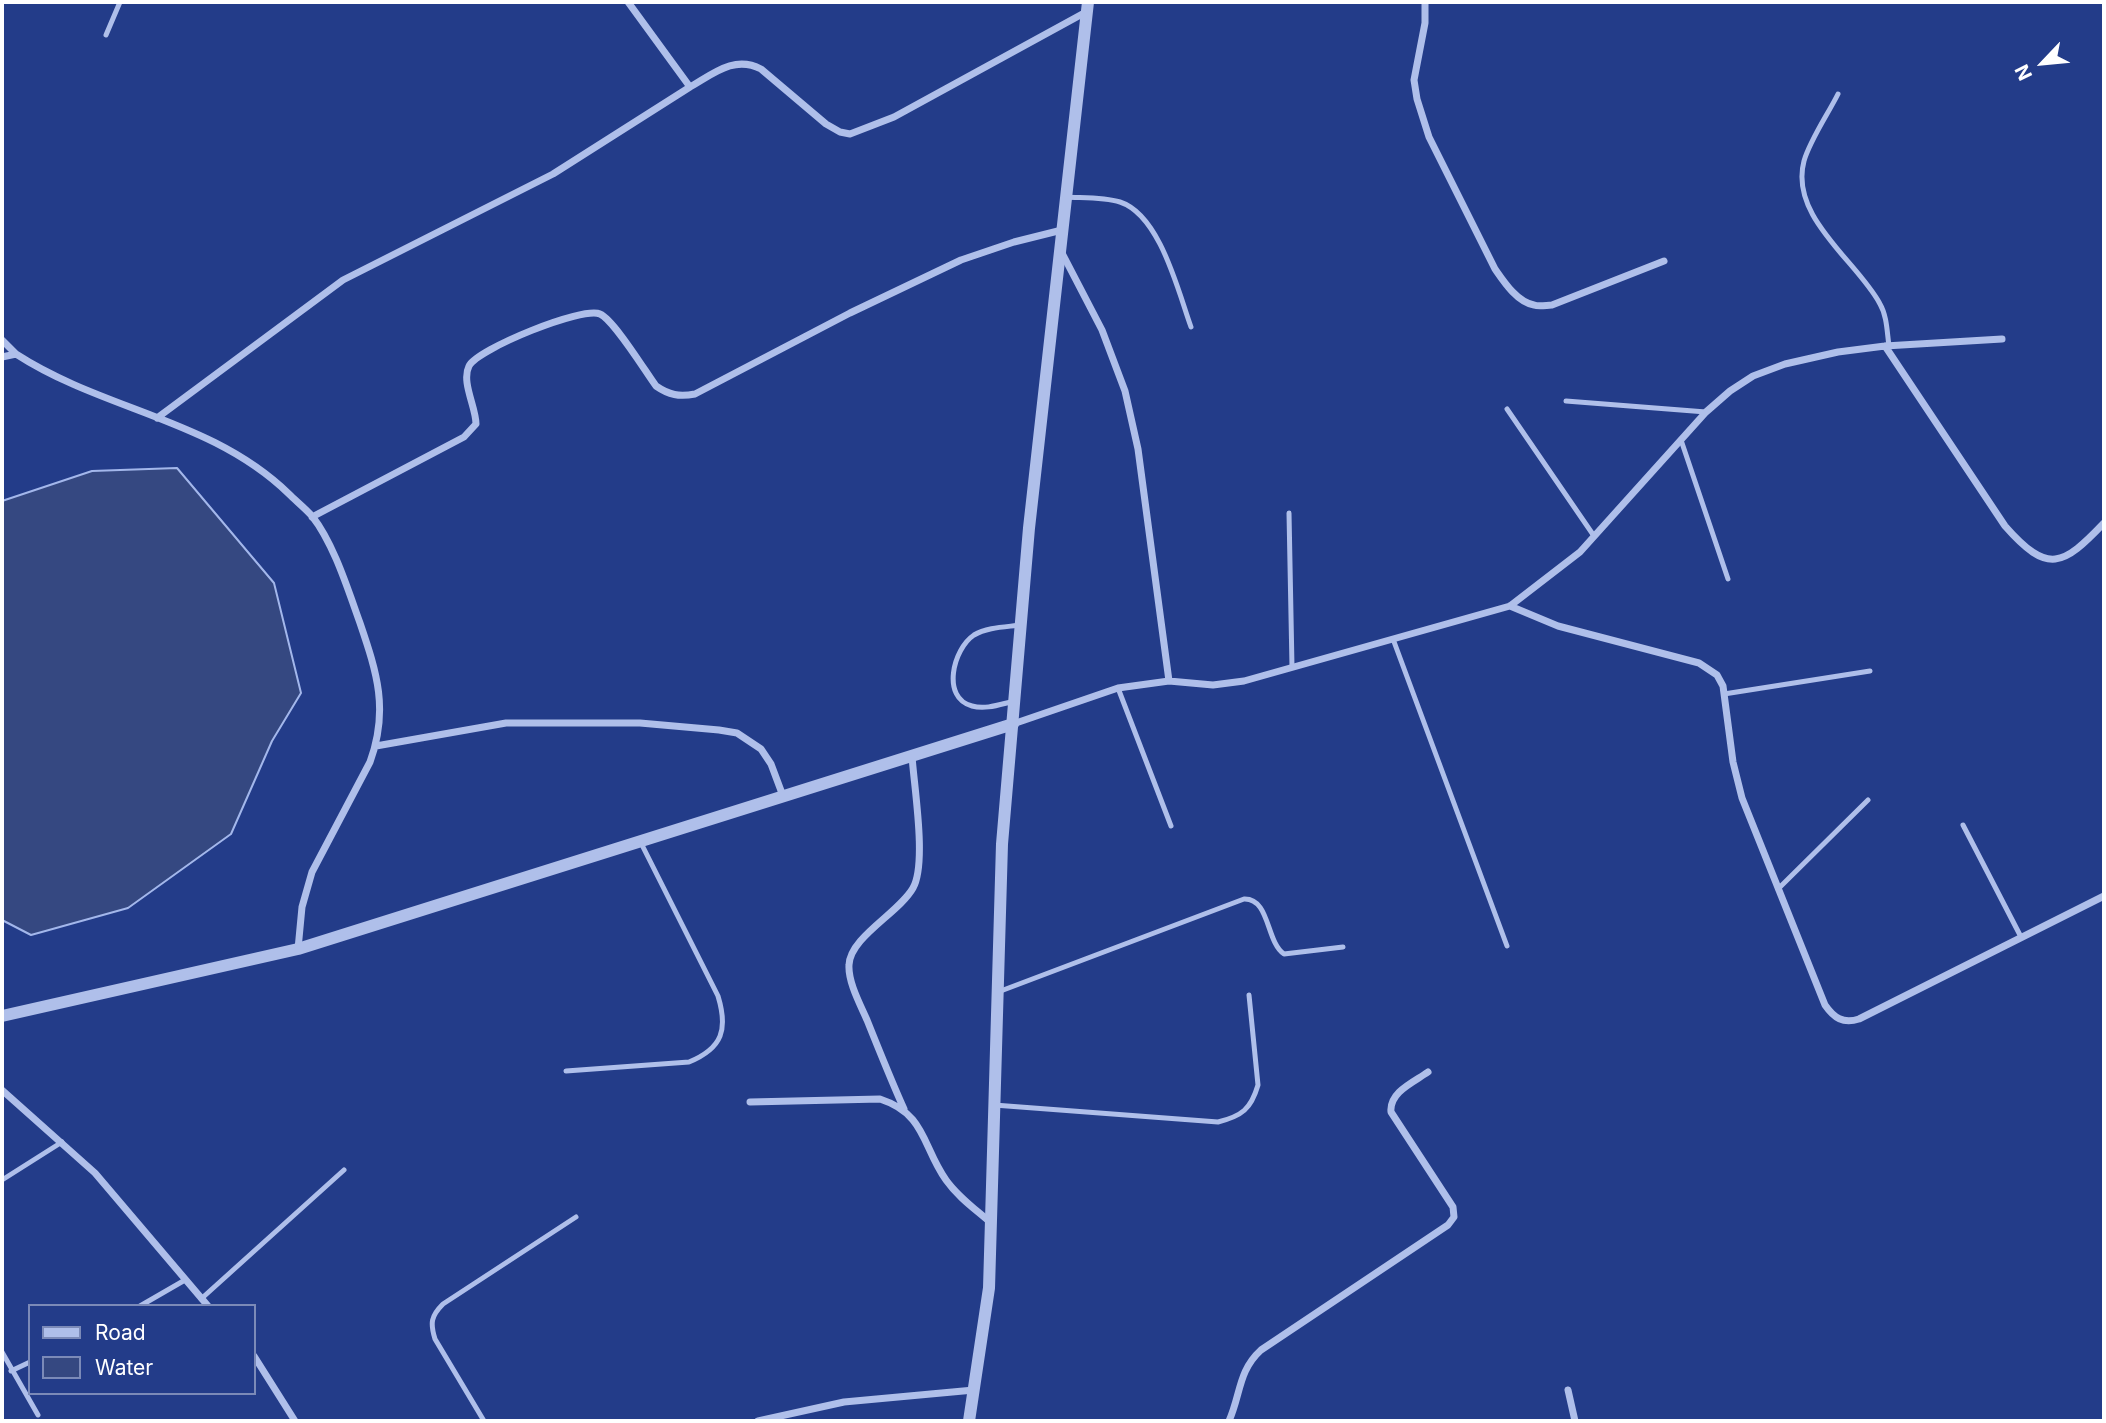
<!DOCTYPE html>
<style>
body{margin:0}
#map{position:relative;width:2106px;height:1423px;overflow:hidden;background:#233c89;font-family:Inter,sans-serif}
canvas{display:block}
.frame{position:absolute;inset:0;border:4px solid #fff;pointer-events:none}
.legend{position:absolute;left:28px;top:1304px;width:228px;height:91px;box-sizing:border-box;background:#233c89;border:2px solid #7b8ab8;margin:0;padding:9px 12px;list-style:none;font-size:21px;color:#fff}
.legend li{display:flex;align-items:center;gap:14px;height:35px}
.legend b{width:35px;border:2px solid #7b8ab8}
.north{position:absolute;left:2008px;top:28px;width:70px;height:70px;-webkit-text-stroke:5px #233c89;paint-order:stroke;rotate:244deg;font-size:19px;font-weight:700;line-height:28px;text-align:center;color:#fff}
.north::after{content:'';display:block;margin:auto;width:24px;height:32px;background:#fff;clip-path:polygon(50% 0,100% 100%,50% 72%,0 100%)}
</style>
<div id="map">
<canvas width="2106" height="1423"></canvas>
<div class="frame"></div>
<ul class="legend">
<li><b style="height:9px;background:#afbfea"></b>Road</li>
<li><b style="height:19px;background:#354881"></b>Water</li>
</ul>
<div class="north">N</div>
</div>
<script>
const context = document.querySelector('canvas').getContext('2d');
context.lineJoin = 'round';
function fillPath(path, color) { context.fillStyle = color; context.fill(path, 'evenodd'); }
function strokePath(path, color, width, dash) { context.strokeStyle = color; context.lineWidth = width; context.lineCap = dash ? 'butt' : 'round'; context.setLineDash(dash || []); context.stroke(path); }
const water = new Path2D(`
 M177 468 274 583 301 693 272 741 231 834 128 908 31 935 2 920V501L92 471Z`);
fillPath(water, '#354881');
strokePath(water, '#a3b7eb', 2);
strokePath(new Path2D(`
 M106 35 120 2
 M1838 94C1828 114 1810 140 1804 161 1789 217 1858 262 1880 304 1887 316 1887 332 1889 346
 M1066 197C1083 198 1104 197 1120 202 1160 215 1178 291 1191 327
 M1566 401 1706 412
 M1507 409 1594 536
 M1681 440 1728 579
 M1289 513 1292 667
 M1393 639 1507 946
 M1118 688 1171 826
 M1724 694 1870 671
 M1015 701C1001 704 986 710 972 706 941 698 953 649 974 635 987 627 1006 627 1021 625
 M1963 825 2021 937
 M1778 889 1868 800
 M998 992 1244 899C1270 898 1266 942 1284 954L1343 947
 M566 1071 689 1062C723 1048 728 1029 718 996L641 843
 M994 1105 1218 1122C1242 1116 1251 1109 1258 1085L1249 995
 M2 1180 62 1142
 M201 1299 344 1170
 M140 1306 185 1280
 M2 1352 38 1415
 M11 1371 30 1362
 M484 1421 435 1339C430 1323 431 1316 443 1304L576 1217`), '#afbfea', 5);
strokePath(new Path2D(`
 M628 2 690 87C713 74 734 55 761 69L826 124 840 132 850 134 894 117 1086 12
 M1425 2V23L1414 80 1417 99 1429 137 1495 269C1504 282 1517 302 1534 305 1539 307 1547 305 1552 305L1664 261
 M1062 253 1102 330 1125 391 1138 449 1169 681
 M2 340 16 354
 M1885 346 2005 526C2048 575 2063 566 2104 523
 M2 357 16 354C104 411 212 419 289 494 296 501 305 508 312 516 334 544 348 590 360 623 377 673 389 710 370 762L312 872 302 907 298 949
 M157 418 343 280 553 174 690 87
 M312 517 464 437 476 424C476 407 461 382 469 366 477 349 583 306 600 314 614 320 645 371 656 386 669 395 679 397 695 394L850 313 961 260 1014 242 1062 230
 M1510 606 1558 626 1699 663 1717 675 1723 686 1733 762 1742 798 1825 1005C1834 1018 1843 1024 1859 1019L2104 896
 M1013 724 1118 688 1169 681 1213 685 1244 681 1510 606 1580 552 1706 412 1730 391 1753 376 1785 364 1838 352 1885 346 2002 339
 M376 746 506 723H640L719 730 737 733 761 749 771 764 783 796
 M2 1090 95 1173 208 1306
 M750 1102 880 1099C926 1114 922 1146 946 1180 958 1197 975 1209 990 1222
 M904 1109C891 1080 879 1050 867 1020 860 1004 848 982 849 965 850 937 899 913 913 888 927 863 914 787 912 756
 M254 1356 295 1421
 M1568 1390 1575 1421
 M758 1421 844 1402 974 1390
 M1229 1421C1241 1394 1238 1371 1261 1350L1448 1225 1454 1217 1453 1207 1391 1112C1389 1092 1414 1082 1428 1072`), '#afbfea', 7);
strokePath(new Path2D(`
 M2 1016 298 949 1013 724
 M969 1421 989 1288 1002 844 1029 528 1088 2`), '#afbfea', 12);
</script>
